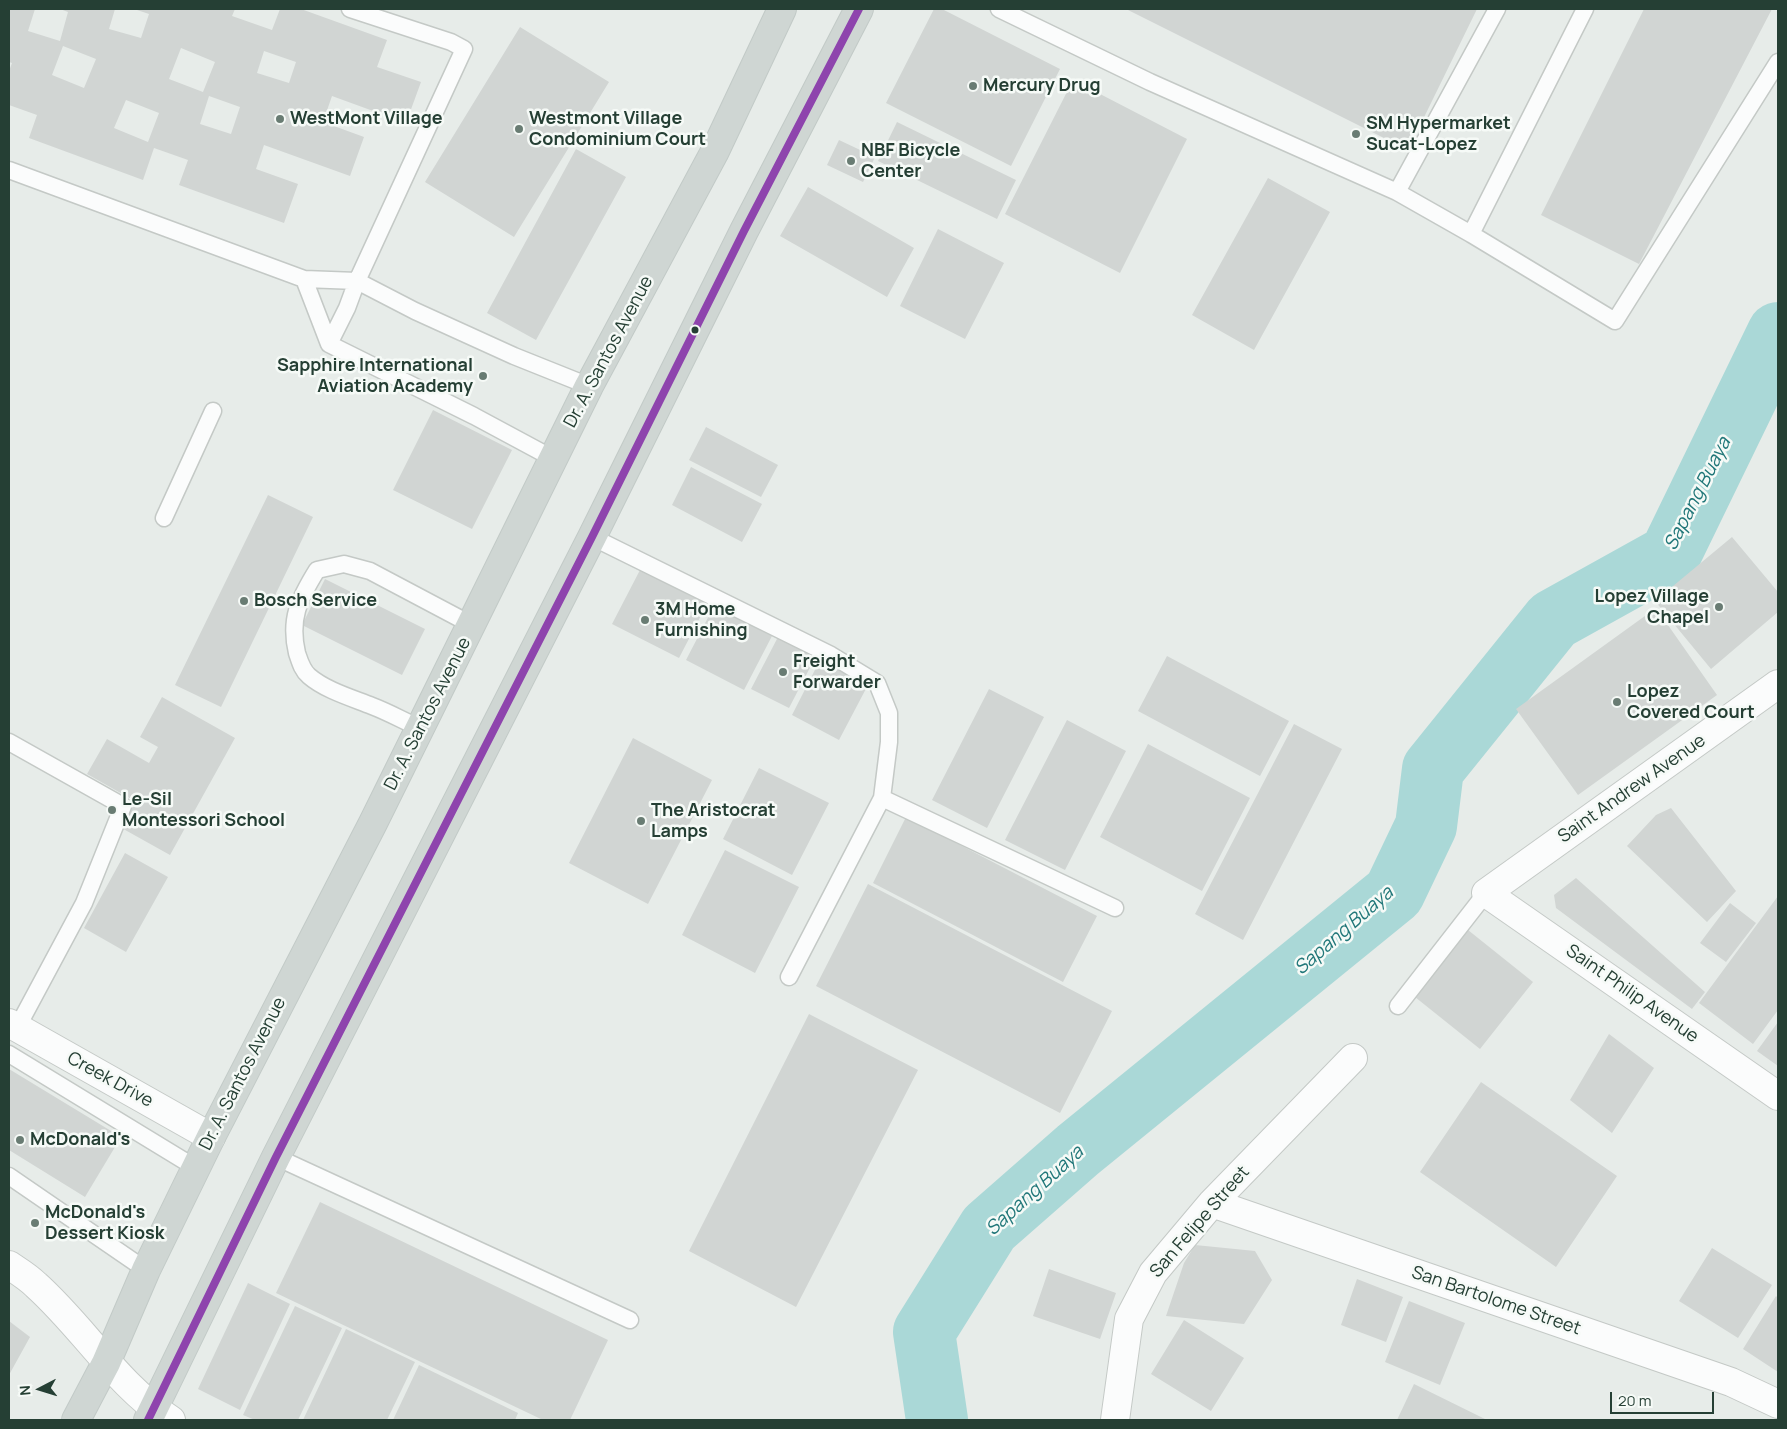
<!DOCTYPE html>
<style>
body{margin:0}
#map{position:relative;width:1787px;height:1429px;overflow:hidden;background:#e7ece9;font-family:Manrope,sans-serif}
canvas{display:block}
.frame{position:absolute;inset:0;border:10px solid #253f34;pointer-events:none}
.north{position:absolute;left:15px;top:1364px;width:50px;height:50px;-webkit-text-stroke:4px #f6faf7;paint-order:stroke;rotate:265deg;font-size:14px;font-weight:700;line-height:20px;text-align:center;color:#253f34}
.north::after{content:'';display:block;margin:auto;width:18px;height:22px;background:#253f34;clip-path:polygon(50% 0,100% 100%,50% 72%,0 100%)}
.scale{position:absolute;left:1610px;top:1392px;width:104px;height:22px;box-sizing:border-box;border:2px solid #253f34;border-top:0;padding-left:6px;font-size:15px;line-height:18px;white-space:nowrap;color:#253f34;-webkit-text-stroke:4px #f6faf7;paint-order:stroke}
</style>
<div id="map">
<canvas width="1787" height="1429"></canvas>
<div class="frame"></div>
<div class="north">N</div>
<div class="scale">20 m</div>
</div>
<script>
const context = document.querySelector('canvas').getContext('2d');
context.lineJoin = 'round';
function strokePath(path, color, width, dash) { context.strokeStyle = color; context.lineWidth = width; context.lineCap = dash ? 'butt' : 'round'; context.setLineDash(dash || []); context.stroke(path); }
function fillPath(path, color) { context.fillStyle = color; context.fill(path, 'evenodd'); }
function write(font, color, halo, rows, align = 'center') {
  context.font = font + ' Manrope,sans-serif'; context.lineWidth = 5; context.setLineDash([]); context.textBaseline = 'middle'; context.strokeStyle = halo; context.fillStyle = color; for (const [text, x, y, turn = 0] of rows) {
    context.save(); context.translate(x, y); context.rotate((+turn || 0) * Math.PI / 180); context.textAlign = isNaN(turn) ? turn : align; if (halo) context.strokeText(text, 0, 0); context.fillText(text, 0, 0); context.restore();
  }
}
strokePath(new Path2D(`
 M937 1420 924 1332 989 1228 1078 1150 1394 893 1426 826 1433 769 1553 620 1670 555 1778 333`), '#aad8d7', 62);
fillPath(new Path2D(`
 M9 9H35L28 31 60 41 68 12 60 9H115L109 29 141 38 149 14 134 9H235L232 16 272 30 280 9H301L387 40 377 67 421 82 406 123 332 96 323 122 364 137 350 176 264 145 256 169 298 184 284 223 179 185 188 160 154 148 143 180 29 138 37 115 9 105V71L12 63 9 62ZM63 46 96 59 84 88 52 75ZM181 48 215 62 203 92 169 79ZM264 51 296 62 289 83 257 73ZM209 96 240 107 231 134 200 124ZM126 100 159 113 148 142 114 128Z
 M934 9H942L1060 69 1011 166 886 103Z
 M1126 9H1477L1408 150Z
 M1644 9H1772L1639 264 1541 215Z
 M520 27 609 82 514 237 425 182Z
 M1073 80 1187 139 1120 273 1005 214Z
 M897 122 1016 180 997 219 878 161Z
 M839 140 875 157 863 182 827 165Z
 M576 149 626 177 536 340 487 313Z
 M1268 178 1330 212 1254 350 1192 315Z
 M808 187 914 248 887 297 780 236Z
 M938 229 1004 263 965 339 900 306Z
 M433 410 512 450 472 529 393 490Z
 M706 427 778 465 761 497 689 460Z
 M691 467 762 504 742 542 672 505Z
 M268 495 313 517 221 707 175 685Z
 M1732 537 1778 592V612L1711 669 1655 601Z
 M640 570 707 604 679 658 612 624Z
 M325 579 425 629 402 675 302 625Z
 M714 606 772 636 744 690 686 660Z
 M1656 608 1717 695 1578 795 1516 709Z
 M778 637 816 656 789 708 751 689Z
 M1167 656 1289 721 1260 776 1138 711Z
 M821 658 869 683 839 740 792 715Z
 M989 689 1044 717 987 828 932 800Z
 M162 697 235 738 170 855 118 826 133 800 87 774 107 739 149 763 158 747 140 737Z
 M1067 720 1126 751 1065 870 1005 840Z
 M1294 724 1342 749 1243 940 1195 914Z
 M633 738 712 780 648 904 569 863Z
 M1148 744 1250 798 1202 891 1100 837Z
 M759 768 829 803 792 875 723 839Z
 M1671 808 1736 891 1707 922 1627 846 1656 815Z
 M906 817 1097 916 1063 982 873 883Z
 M725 850 799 887 755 973 682 935Z
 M125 853 168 877 126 952 84 928Z
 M1576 878 1705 992 1692 1009 1556 908 1554 895Z
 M868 884 1112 1011 1060 1113 816 986Z
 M1778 896V1010L1753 1044 1699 1003Z
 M1730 903 1756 923 1726 962 1700 943Z
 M1468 930 1533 982 1480 1049 1415 997Z
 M809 1014 918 1070 796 1307 689 1251Z
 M1778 1022V1066L1757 1051Z
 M1609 1034 1654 1068 1612 1133 1570 1100Z
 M9 1069 121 1137 85 1197 9 1150Z
 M1481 1082 1617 1176 1556 1267 1420 1172Z
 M320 1202 608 1340 570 1420H543L276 1293Z
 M1195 1245 1255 1251 1272 1280 1244 1324 1166 1316 1184 1263Z
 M1712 1248 1772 1285 1738 1338 1679 1301Z
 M1049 1269 1116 1293 1100 1339 1033 1316Z
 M1357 1279 1403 1297 1386 1342 1341 1325Z
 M248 1283 290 1304 240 1410 198 1389Z
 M1776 1296 1778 1298V1372L1743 1349Z
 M1409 1301 1465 1323 1440 1385 1385 1362Z
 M295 1306 342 1328 298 1420H255L243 1415Z
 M1184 1320 1244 1358 1211 1411 1151 1374Z
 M9 1321 30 1337 9 1375Z
 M346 1329 415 1362 387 1420H303Z
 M419 1365 518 1413 515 1420H393Z
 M1414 1384 1487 1420H1397Z`), '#d1d5d3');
const lane = new Path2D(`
 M999 9 1150 82 1397 192 1471 234 1615 321 1778 62
 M9 170 304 279 357 281 415 311 514 356 589 386
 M1397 192 1497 9
 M1471 234 1585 9
 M304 279 329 344 474 416 554 459
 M329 344 347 308 357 281 464 49 451 42 350 9
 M164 518 213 411
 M592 537 831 655 877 683 889 713V742L882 798 789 977
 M420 728C404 721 388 712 372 706 352 698 325 690 309 676 302 670 300 662 297 653 289 619 299 599 317 570L344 564 370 571 472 625
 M9 742 123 806 84 903 17 1028
 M882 798 1115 908
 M1398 1006 1486 893
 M9 1054 196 1168
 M276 1157 630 1320
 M9 1176 146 1270`);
const street = new Path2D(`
 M1778 684 1486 893 1778 1096
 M9 1023 211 1137
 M1212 1203 1731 1382 1778 1404
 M9 1265C18 1271 28 1277 36 1285 84 1328 117 1385 171 1420
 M1115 1420 1129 1319 1153 1273 1212 1203 1353 1058`);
const primary = new Path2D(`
 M76 1420 106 1363 146 1270 211 1137 373 823 589 386 714 153 782 9
 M148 1420 276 1157 592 537 744 231 859 9`);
strokePath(lane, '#c4c9c6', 19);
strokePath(street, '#c4c9c6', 30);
strokePath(primary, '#c2cac7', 30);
strokePath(lane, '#fbfcfc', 16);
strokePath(street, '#fbfcfc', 28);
strokePath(primary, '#cfd6d3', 28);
strokePath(new Path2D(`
 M148 1420 276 1157 592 537 744 231 859 9`), '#8e44ad', 8);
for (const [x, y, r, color] of [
 [973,86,5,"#697c73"],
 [280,119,5,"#697c73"],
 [519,129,5,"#697c73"],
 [1356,134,5,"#697c73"],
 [851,161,5,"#697c73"],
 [695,330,4.5,"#253f34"],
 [483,376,5,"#697c73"],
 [244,601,5,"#697c73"],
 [1719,607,5,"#697c73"],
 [645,620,5,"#697c73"],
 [783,672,5,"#697c73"],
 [1617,702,5,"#697c73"],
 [112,810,5,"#697c73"],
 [641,821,5,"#697c73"],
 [20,1140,5,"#697c73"],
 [35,1223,5,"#697c73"]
]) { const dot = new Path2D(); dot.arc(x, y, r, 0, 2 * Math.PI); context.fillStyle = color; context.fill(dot); strokePath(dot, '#f6faf7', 2); }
write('bold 18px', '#253f34', '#f6faf7', [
 ["Mercury Drug",983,86],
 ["WestMont Village",290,119],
 ["Westmont Village",529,119],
 ["Condominium Court",529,140],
 ["SM Hypermarket",1366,124],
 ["Sucat-Lopez",1366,145],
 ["NBF Bicycle",861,151],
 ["Center",861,172],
 ["Sapphire International",473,366,"right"],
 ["Aviation Academy",473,387,"right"],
 ["Lopez Village",1709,597,"right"],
 ["Chapel",1709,618,"right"],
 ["Bosch Service",254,601],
 ["3M Home",655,610],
 ["Furnishing",655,631],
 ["Freight",793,662],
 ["Forwarder",793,683],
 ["Lopez",1627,692],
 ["Covered Court",1627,713],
 ["Le-Sil",122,800],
 ["Montessori School",122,821],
 ["The Aristocrat",651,811],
 ["Lamps",651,832],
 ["McDonald's",30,1140],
 ["McDonald's",45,1213],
 ["Dessert Kiosk",45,1234]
], 'left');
write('18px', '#253f34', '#f6faf7', [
 ["Dr. A. Santos Avenue",609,352,-62],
 ["Dr. A. Santos Avenue",428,714,-63],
 ["Saint Andrew Avenue",1632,789,-35],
 ["Saint Philip Avenue",1632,994,35],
 ["Dr. A. Santos Avenue",243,1074,-63],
 ["Creek Drive",110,1080,29],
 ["San Felipe Street",1200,1222,-49],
 ["San Bartolome Street",1496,1301,19]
]);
write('italic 19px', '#217779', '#f6faf7', [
 ["Sapang Buaya",1698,494,-63],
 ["Sapang Buaya",1344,931,-41],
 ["Sapang Buaya",1035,1191,-42]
]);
</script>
